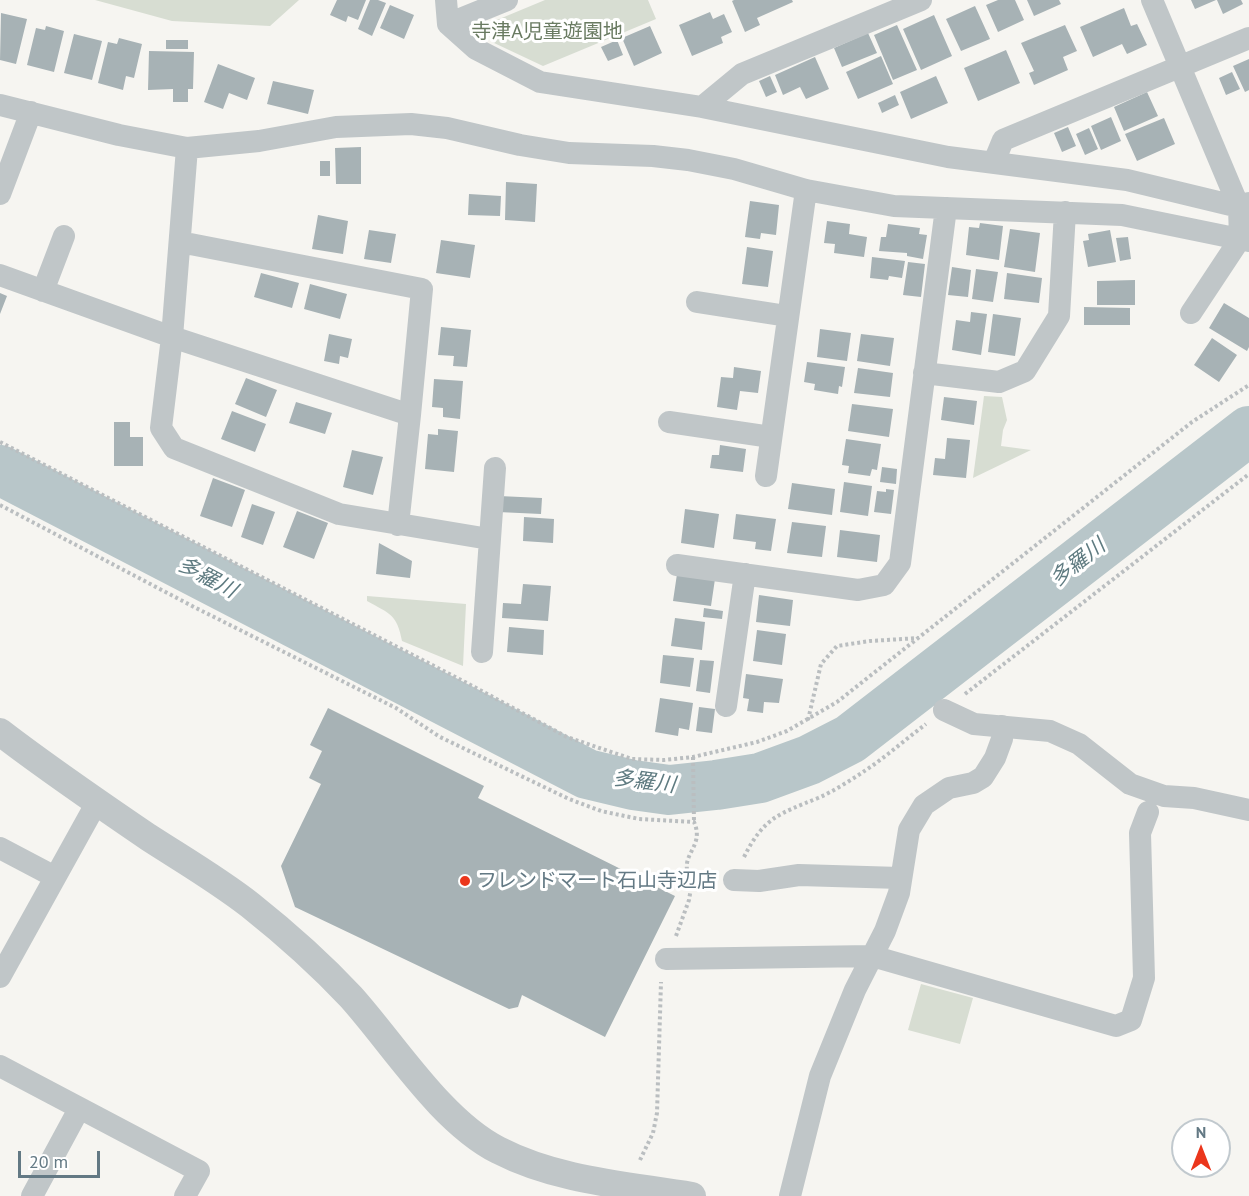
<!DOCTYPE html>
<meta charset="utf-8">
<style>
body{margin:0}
#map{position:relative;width:1249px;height:1196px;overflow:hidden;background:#f6f5f1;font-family:"PT Sans",sans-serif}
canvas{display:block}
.north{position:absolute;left:1171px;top:1118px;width:60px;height:60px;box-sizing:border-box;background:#fff;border:2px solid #c1c9ce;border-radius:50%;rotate:0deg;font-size:16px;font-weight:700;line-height:24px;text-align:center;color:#637984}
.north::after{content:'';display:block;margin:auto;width:21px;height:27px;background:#eb361c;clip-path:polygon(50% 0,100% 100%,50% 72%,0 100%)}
.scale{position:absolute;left:18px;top:1151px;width:82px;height:27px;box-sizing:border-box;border:3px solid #637984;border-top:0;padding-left:8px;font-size:18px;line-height:21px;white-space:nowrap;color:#637984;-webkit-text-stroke:4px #fff;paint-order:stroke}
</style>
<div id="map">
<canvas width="1249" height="1196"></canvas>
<div class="north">N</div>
<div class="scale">20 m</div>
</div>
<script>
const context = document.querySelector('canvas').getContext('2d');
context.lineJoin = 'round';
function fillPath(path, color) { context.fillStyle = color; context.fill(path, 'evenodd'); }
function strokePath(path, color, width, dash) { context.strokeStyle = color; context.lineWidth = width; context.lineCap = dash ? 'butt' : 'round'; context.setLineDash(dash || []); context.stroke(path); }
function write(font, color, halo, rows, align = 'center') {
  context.font = font + ' "PT Sans","Noto Sans JP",sans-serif'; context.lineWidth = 6; context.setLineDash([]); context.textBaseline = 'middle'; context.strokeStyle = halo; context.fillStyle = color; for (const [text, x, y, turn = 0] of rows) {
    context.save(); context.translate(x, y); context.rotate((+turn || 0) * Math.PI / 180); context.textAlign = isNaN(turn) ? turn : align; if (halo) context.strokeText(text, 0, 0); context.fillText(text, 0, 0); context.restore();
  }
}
fillPath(new Path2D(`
 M95 0H299L270 26 172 21Z
 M545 0H648L656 19 543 66 492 42V22Z
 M984 396 1002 397 1007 420 1003 430 1001 446 1031 450 973 478Z
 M367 596 466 604 463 666 402 641C397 614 390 614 367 601Z
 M921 984 973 998 960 1044 908 1030Z`), '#d7ddd2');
strokePath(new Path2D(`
 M0 470 587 774 633 785 669 790 716 785 760 778 809 760 850 739 1249 431`), '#b8c6c9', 50);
fillPath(new Path2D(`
 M337 0H366L358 20 348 16 346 22 330 15Z
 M370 0H378L386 3 372 36 358 29Z
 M734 0H792L793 2 757 18 760 25 745 32 732 1Z
 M998 0H1015L1024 20 998 32 986 5Z
 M1027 0H1059L1061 4 1034 16Z
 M1191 0H1216L1195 9Z
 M1217 0H1241L1243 4 1223 14Z
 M390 5 414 15 404 39 380 28Z
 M975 6 990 39 961 51 946 19Z
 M1124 8 1131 26 1137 24 1147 45 1127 54 1122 44 1093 57 1080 27Z
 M710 12 713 19 724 14 732 32 721 37 723 43 692 56 679 25Z
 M1 13 27 19 16 64 0 60Z
 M934 15 952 56 921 70 903 29Z
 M897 25 917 70 893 80 874 35Z
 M1065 25 1077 51 1063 57 1068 70 1034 85 1029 73 1034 71 1021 43Z
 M46 26 64 31 54 72 27 65 36 28 45 30Z
 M650 26 662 53 634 66 622 38Z
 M868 33 877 53 842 67 834 48Z
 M74 34 102 41 92 80 64 73Z
 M119 38 142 44 134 78 126 76 123 90 98 83 108 42 117 44Z
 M166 40H188V49H166Z
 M617 40 623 55 608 61 601 47Z
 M1006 50 1020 83 978 101 964 68Z
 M149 51 194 52 193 89H188V102H173V89L148 90Z
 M881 56 893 84 858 99 846 72Z
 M815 57 829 89 806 99 800 87 783 95 775 75Z
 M1249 59V90L1245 92 1233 66Z
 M218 64 255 78 247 100 229 93 223 109 204 102Z
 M1232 72 1240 89 1226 95 1219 78Z
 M770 76 777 92 766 97 759 81Z
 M936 76 948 103 911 119 900 92Z
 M273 81 314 90 308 114 267 104Z
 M1147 92 1158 116 1124 131 1114 107Z
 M895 95 899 105 882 113 878 103Z
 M1111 117 1121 141 1101 150 1091 126Z
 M1164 118 1175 144 1137 161 1125 134Z
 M1068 127 1076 146 1062 152 1054 133Z
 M1089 128 1098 149 1085 155 1076 134Z
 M361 147V184H336L335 148Z
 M320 161H330V176H320Z
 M506 182 537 184 535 222 505 220Z
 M469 194 501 196 500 216 468 215Z
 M750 201 779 205 776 235 761 233 760 239 745 237Z
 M318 215 348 221 343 254 312 249Z
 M827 221 850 224 849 234 867 237 864 257 834 253 835 244 824 243Z
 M980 223 1003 226 999 260 966 255 969 227 979 228Z
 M888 224 920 228 919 234 927 235 923 259 907 256V253L879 251 881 237H886Z
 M1010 229 1040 233 1035 272 1004 267Z
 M369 230 396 234 391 263 364 259Z
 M1110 230 1116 262 1088 267 1083 241 1089 240 1088 234Z
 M1128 237 1131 259 1120 261 1116 238Z
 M441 240 475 245 470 278 436 273Z
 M747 247 773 251 768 287 742 284Z
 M872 257 905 261 902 278 889 276 888 280 870 278Z
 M908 262 925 264 921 297 903 295Z
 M952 267 971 270 968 297 948 295Z
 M976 269 998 272 993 302 972 299Z
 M261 273 299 283 292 308 254 297Z
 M1007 273 1042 278 1039 303 1004 299Z
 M1135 280V305H1097V281Z
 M310 284 347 294 340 319 304 309Z
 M0 293 7 296 0 314Z
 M1224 303 1249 318V347L1247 351 1209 328Z
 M1084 307 1130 308V325H1084Z
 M971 312 987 314 981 355 952 350 956 320 970 322Z
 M993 314 1021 318 1015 356 988 352Z
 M441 327 471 330 467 367 453 366 454 356 438 355Z
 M820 329 851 333 847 361 817 357Z
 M329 334 352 339 348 358 340 356 339 364 324 361Z
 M861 334 894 338 890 366 857 361Z
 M1212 338 1237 355 1219 382 1194 365Z
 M807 362 845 367 842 387 839 386 838 394 814 390 815 384 804 382Z
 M734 367 761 371 758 393 740 391 737 410 717 407 721 377 733 378Z
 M858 368 893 373 890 397 854 393Z
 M246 378 277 390 266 417 235 404Z
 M434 379 463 381 460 419 443 417V408L432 407Z
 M944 397 977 401 974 425 941 420Z
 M296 402 332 413 325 434 289 423Z
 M852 404 893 409 889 437 848 431Z
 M232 411 266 424 255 452 221 439Z
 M114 422H130V437H143V466H114Z
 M438 429 458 431 454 472 425 469 428 434 438 435Z
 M947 438 970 440 966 478 933 475 935 458 945 459Z
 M846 439 881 444 877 470 872 469 870 476 848 473 849 466 842 465Z
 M720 445 746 449 743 472 710 468 712 455H719Z
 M352 450 383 457 373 495 343 487Z
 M882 467 897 469 896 484 880 482Z
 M213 478 245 490 232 527 200 516Z
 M844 482 872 486 868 516 840 512Z
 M792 483 835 489 832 515 788 509Z
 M886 489 894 490 891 514 874 512 877 491 886 492Z
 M499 496 542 498 541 514 498 512Z
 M252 504 275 512 263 545 241 537Z
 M685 509 719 514 714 548 681 543Z
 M297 511 328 523 314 559 283 547Z
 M736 514 776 519 771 551 755 549 756 542 733 539Z
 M524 517 554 519 553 543 523 541Z
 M792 522 826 526 822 557 787 553Z
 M840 530 880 535 877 562 837 557Z
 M379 543 412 561 410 578 376 574Z
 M677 574 715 579 711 606 673 601Z
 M523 584 551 586 548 621 502 618 503 603 521 604Z
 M759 595 793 600 790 626 756 622Z
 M704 608 723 611 722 619 703 617Z
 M675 618 705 622 702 650 671 646Z
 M509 627 544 630 543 655 507 652Z
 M757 630 786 634 782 665 753 661Z
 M663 655 694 658 690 687 660 683Z
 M700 660 714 661 710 693 696 691Z
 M746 674 783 679 779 703 764 702 763 713 747 711 749 699 743 698Z
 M660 698 693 703 689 730 679 728 678 736 655 732Z
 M699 707 715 709 712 733 696 731Z
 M328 708 484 786 478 798 675 896 605 1037 522 995 518 1007 509 1009 295 907 281 866 321 784 309 778 322 751 310 745Z`), '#a7b2b5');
strokePath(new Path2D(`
 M0 442 465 682 567 737 632 759 664 760 693 757 757 742 787 731 837 702 1192 422 1249 385
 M0 505 194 607 396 708 440 737 569 799 601 811 639 819 694 822C706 849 675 855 692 882L710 886
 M965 694 1249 474
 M808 720 821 664 837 646 870 641 919 638
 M693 757 694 822
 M744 857C764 817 779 814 818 798 834 791 851 780 866 770 887 756 906 739 926 724
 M676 936 689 900 692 882
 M640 1160 653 1133 657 1113 661 982`), '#babec0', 4, [3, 3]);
strokePath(new Path2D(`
 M446 0 448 24 476 49 540 82 702 107 948 157 1127 180 1239 207 1249 203
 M1152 0 1239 207 1240 239 1191 313
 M448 24 507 0
 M0 105 119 135 187 148 259 141 336 127 411 124 447 128 520 145 569 153 653 156 688 160 734 169 806 190 894 206 1122 215 1249 241
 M702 107 742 74 921 0
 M187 148 172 337 161 428 174 448 339 514 489 539
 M994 162 1003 140 1249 38
 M0 194 31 112
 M0 275 172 337 410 415 422 289 180 242
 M43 291 64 236
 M697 302 787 316
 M924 373 999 382 1025 371 1059 316 1065 212
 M669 422 771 437
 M766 476 806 190
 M398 525 410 415
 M677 565 858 590 884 585 900 563 946 208
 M482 652 495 468
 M726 706 745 574
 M944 710 974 724 1050 731 1079 744 1130 784 1164 796 1194 798 1249 810
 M0 848 55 877
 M734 880 759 881 799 875 900 878
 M666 959 872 956 1116 1026 1131 1020 1144 978 1140 833 1148 812
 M0 977 97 802
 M0 1066 199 1171 185 1196
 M32 1196 79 1109
 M790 1196 820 1076 855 990 885 931 899 893 909 830 924 805 949 788 973 783 983 777 995 758 1002 739V726`), '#c0c6c8', 22);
strokePath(new Path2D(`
 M0 732C48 769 98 803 148 837 182 859 218 880 250 905 284 932 321 965 351 997 394 1045 441 1121 498 1150 558 1181 627 1185 692 1196`), '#c0c6c8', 28);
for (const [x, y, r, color] of [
 [465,881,6,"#eb361c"]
]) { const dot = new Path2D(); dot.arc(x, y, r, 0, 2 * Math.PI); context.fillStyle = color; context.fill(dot); strokePath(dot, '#fff', 2); }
write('20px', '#6a7b62', '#fff', [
 ["寺津A児童遊園地",547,32]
]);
write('20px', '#637984', '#fff', [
 ["フレンドマート石山寺辺店",477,881]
], 'left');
write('italic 21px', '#5f7b81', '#fff', [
 ["多羅川",1078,563,-38],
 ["多羅川",207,578,28],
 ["多羅川",644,782,7]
]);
</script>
